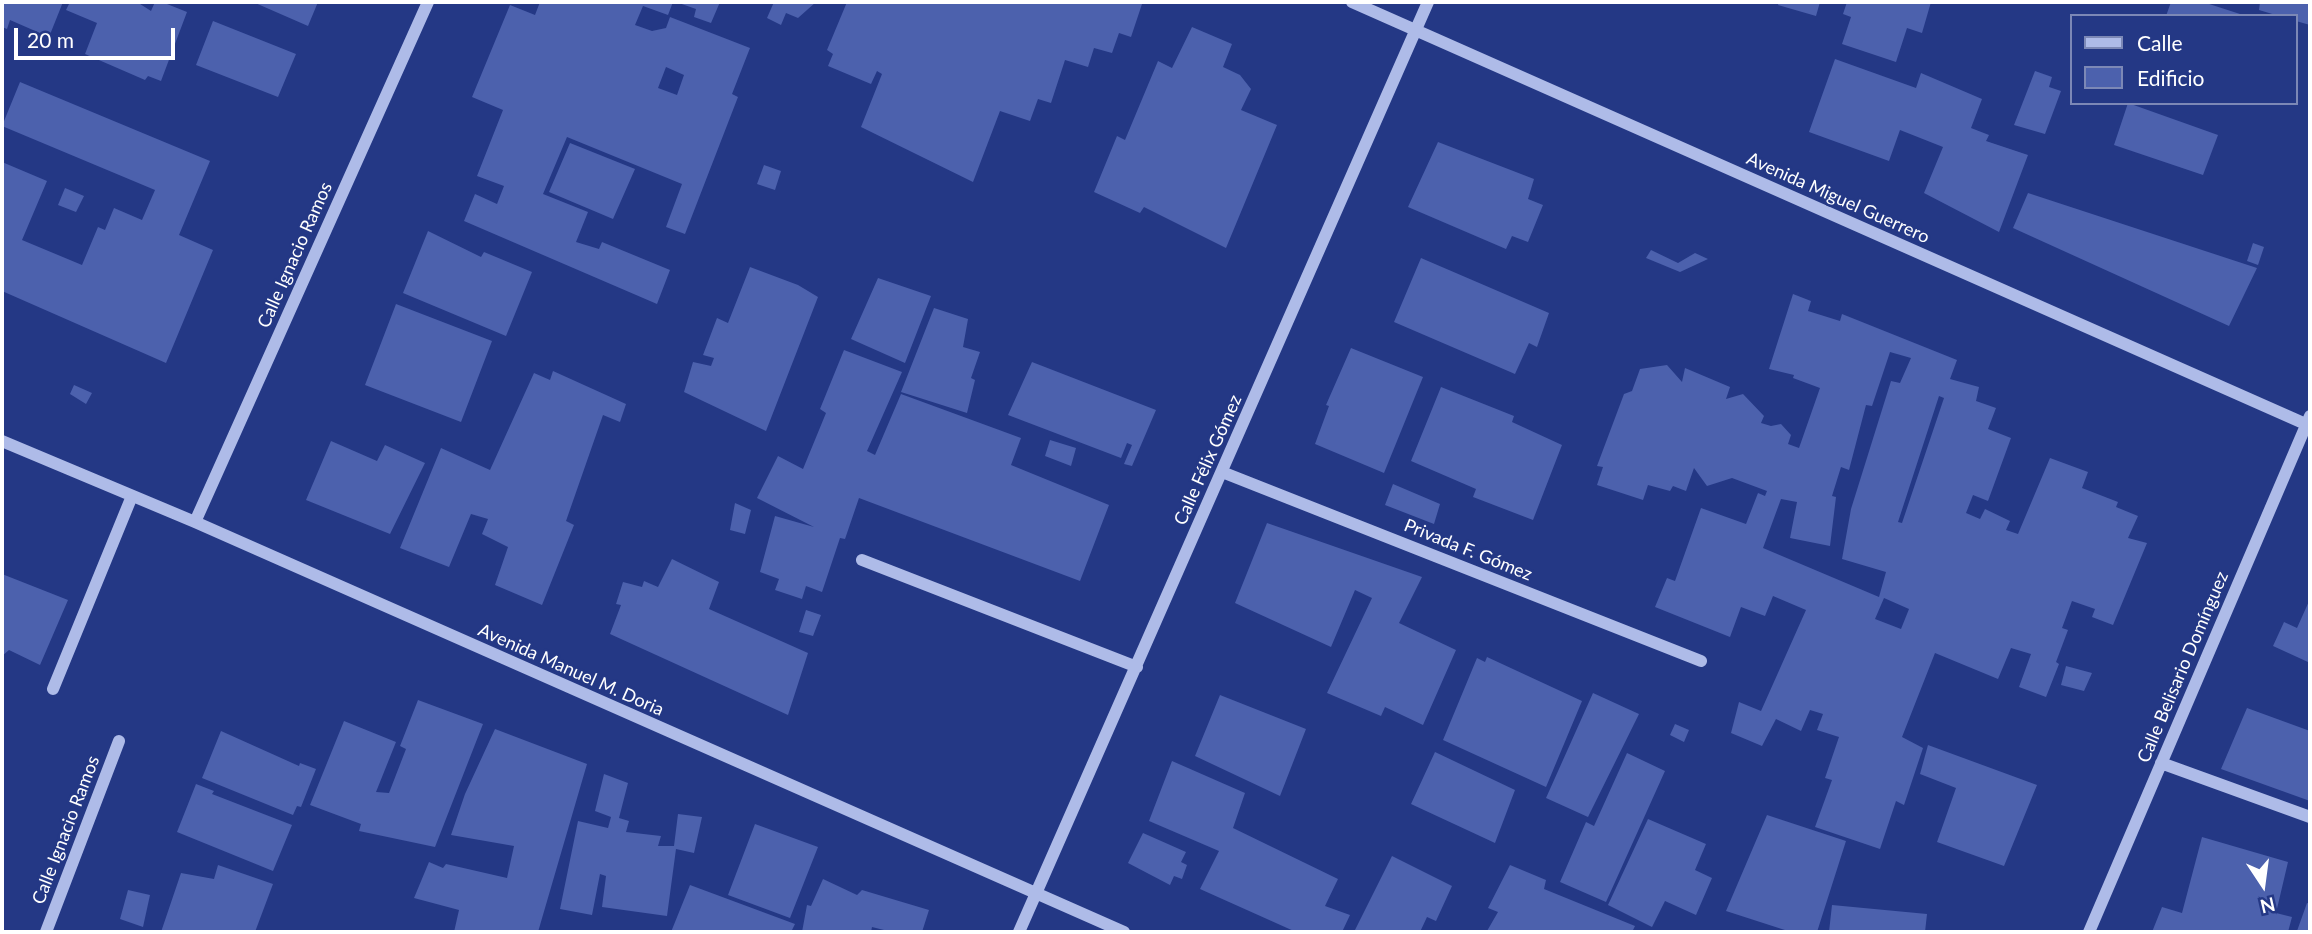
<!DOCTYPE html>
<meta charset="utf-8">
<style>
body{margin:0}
#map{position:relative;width:2312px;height:934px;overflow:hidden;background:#243885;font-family:Lato,sans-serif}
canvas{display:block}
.frame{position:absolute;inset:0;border:4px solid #fff;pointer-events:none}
.legend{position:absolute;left:2070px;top:14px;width:228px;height:91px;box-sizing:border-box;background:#243885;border:2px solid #7c88b6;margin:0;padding:9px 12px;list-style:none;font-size:21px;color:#fff}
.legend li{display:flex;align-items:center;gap:14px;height:35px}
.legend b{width:35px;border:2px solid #7c88b6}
.north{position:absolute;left:2228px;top:850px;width:70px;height:70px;-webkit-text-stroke:5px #243885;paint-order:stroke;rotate:167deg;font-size:19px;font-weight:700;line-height:28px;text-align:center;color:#fff}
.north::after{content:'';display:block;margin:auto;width:24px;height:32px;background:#fff;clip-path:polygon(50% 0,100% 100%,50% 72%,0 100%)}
.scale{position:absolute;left:14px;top:28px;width:161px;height:32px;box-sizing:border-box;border:4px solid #fff;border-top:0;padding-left:9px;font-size:21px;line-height:24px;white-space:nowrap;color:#fff;-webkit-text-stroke:5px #243885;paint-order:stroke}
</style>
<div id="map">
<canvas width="2312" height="934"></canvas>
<div class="frame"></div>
<ul class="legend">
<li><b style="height:9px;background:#aebbe8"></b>Calle</li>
<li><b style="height:19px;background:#4c61ad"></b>Edificio</li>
</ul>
<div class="north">N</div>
<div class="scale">20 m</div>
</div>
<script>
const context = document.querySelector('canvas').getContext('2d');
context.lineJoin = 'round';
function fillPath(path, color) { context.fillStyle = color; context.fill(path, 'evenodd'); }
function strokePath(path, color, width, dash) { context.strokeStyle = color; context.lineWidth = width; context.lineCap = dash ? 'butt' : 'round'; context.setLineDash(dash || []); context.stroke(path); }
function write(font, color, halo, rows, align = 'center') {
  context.font = font + ' Lato,sans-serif'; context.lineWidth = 5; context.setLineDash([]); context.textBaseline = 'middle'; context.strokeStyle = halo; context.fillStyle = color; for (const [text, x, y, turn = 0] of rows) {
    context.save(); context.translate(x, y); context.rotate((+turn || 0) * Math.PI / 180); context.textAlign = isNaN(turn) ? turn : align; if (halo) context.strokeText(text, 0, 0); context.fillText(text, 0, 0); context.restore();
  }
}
fillPath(new Path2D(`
 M2 2H63L49 37 10 20 7 29 2 27Z
 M70 2H137L151 11 155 2H162L187 12 161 81 148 76 145 80 85 54 97 23 66 10Z
 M253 2H318L308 26Z
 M540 2H673L668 15 643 6 635 25 652 31 666 28 670 17 750 48 732 94 738 97 685 234 666 227 682 184 567 137 543 194 588 212 576 242 599 249 602 242 670 270 657 304 464 221 475 194 497 204 504 186 477 176 503 110 472 97 510 5 535 15ZM666 67 684 75 677 95 658 88Z
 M676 2H720L711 23 694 17 696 9Z
 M774 2H816L798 18 786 13 781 25 767 18Z
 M847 2H1137L1142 4 1131 37 1119 33 1112 53 1094 48 1088 67 1065 60 1051 103 1038 99 1030 121 1000 111 973 182 861 127 882 74 877 71 871 84 828 66 833 54 827 50Z
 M1779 2H1820L1816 16 1778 5Z
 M1847 2H1931L1922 33 1907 28 1896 62 1842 44 1851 17 1843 14Z
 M2171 2H2203L2240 14 2166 16Z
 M2260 2H2310V25L2296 21V16H2279L2259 10Z
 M213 21 296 54 278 97 196 65Z
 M1192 27 1232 44 1223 67 1240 75 1251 89 1241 110 1277 125 1226 248 1144 207 1140 213 1094 192 1117 136 1125 140 1158 61 1172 68Z
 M1835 59 1916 88 1921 73 1982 99 1971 128 1989 135 1986 141 2028 155 1999 232 1924 193 1943 147 1900 130 1889 161 1809 132Z
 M2035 71 2052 77 2049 87 2061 91 2045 134 2014 125Z
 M20 82 210 161 179 235 213 250 166 363 2 291V162L47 181 22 240 82 265 98 227 105 230 114 208 142 220 155 190 2 126Z
 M2128 103 2218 135 2203 175 2114 145Z
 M1438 142 1534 179 1528 199 1543 205 1528 242 1512 236 1506 249 1408 207Z
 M570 143 635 169 613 219 549 192Z
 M764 165 781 171 775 190 757 184Z
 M65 188 84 196 76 212 58 205Z
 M2028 193 2257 268 2229 326 2013 228Z
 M428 231 481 257 484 252 532 272 506 336 403 293Z
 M2253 243 2264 247 2258 265 2247 261Z
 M1651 250 1678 263 1695 253 1708 259 1680 272 1646 258Z
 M1421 258 1549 313 1537 347 1529 343 1515 374 1394 322Z
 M750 267 798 285 818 297 766 431 684 392 693 362 711 366 714 358 703 355 717 318 728 323Z
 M878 278 931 296 905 363 851 339Z
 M1793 294 1811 301 1808 311 1840 321 1842 314 1957 360 1950 379 1979 387 1976 401 1996 408 1988 429 2011 438 1988 501 1973 495 1966 513 1980 519 1985 509 2010 521 2006 530 2018 534 2050 458 2088 472 2082 488 2118 502 2116 507 2138 516 2128 538 2147 543 2113 625 2092 617 2095 609 2072 601 2062 628 2068 630 2056 662 2059 664 2046 697 2019 687 2031 654 2011 648 1998 679 1935 653 1902 737 1923 748 1904 805 1896 801 1880 849 1815 827 1832 780 1825 778 1839 737 1817 730 1823 714 1810 710 1801 731 1776 719 1762 746 1731 733 1739 702 1761 711 1806 610 1773 596 1765 616 1741 607 1730 637 1655 607 1667 578 1675 581 1701 508 1746 524 1758 493 1765 496 1767 491 1732 478 1707 486 1694 468 1686 491 1673 486 1670 491 1648 485 1643 500 1597 485 1603 467 1597 466 1624 394 1632 391 1640 369 1667 365 1682 382 1685 368 1730 387 1726 399 1743 394 1764 416 1761 423 1771 426 1781 424 1791 435 1788 444 1799 448 1820 388 1793 378 1794 375 1769 369ZM1890 352 1911 358 1900 383 1891 381 1851 509 1842 559 1886 572 1879 597 1763 548 1781 499 1797 502 1790 538 1830 546 1836 497 1832 496 1841 467 1849 470 1866 405 1872 406ZM1939 396 1944 398 1902 523 1898 522ZM1884 598 1909 609 1901 629 1875 619Z
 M396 304 492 341 461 422 365 385Z
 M934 308 968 319 963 347 980 352 971 378 975 380 967 413 901 392Z
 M1351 348 1423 377 1384 473 1315 444 1329 406 1326 405Z
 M844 350 902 372 867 451 875 455 901 394 1021 438 1011 465 1109 505 1080 581 859 498 845 539 840 538 822 592 806 586 802 599 775 590 779 579 760 572 775 516 814 527 757 498 778 456 803 469 826 413 820 409Z
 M1032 362 1156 410 1132 466 1124 464 1132 445 1127 443 1121 458 1008 415Z
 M553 371 626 404 620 422 603 415 566 521 574 525 542 605 495 585 508 547 482 534 488 519 471 514 449 567 400 548 441 448 490 470 534 373 550 380Z
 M74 385 92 393 86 404 70 394Z
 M1441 387 1514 416 1512 422 1562 445 1533 520 1473 497 1476 489 1411 461Z
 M1050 440 1076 448 1071 466 1045 456Z
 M331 441 377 461 385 445 425 463 390 534 306 500Z
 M1393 484 1440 504 1434 524 1385 505Z
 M735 503 751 510 745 534 730 530Z
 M1267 523 1422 577 1399 623 1456 650 1423 725 1385 707 1381 716 1327 693 1372 598 1355 590 1331 647 1235 603Z
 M672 559 719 582 709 609 808 653 788 715 610 634 621 605 616 604 623 582 642 587 644 581 658 587Z
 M2 574 68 600 40 665 9 650 2 656Z
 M2310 599V668L2308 662 2273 646 2284 622 2297 628Z
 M806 610 821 615 813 636 799 632Z
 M1487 657 1582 701 1546 787 1443 740 1477 658 1485 662Z
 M2066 666 2092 673 2084 691 2061 685Z
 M1593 693 1639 714 1588 817 1546 798Z
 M1220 695 1306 729 1280 796 1195 756Z
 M418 700 483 724 435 847 359 831 361 824 310 805 344 721 396 742 376 792 389 793 406 749 400 746Z
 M2247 708 2310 731V801L2221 769Z
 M1675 724 1689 730 1684 742 1670 735Z
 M495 729 587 764 538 932H454L459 910 414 898 429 862 443 868 446 864 507 878 514 846 451 835 465 794Z
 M221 731 299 766 300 763 316 769 301 807 297 806 293 815 202 778Z
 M1928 745 2037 785 2004 866 1937 842 1956 788 1920 774Z
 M1435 752 1515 790 1495 843 1411 804Z
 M1627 753 1665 771 1606 902 1560 882 1586 822 1594 826Z
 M1172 761 1245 793 1233 828 1338 879 1325 906 1350 915 1342 932H1296L1200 889 1219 851 1149 821Z
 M604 774 628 783 619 818 629 821 626 832 661 836 658 846H674L678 814 702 817 694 853 676 849 667 916 602 907 606 876 600 874 592 915 560 909 578 821 608 828 611 817 595 811Z
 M196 784 214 791 212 794 292 825 273 871 177 832Z
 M1767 815 1846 841 1817 932H1791L1726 911Z
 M1648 819 1706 844 1695 870 1712 878 1696 915 1665 901 1652 927 1608 905Z
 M755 824 818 847 790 918 728 895Z
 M1143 833 1186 852 1181 862 1187 865 1182 879 1174 876 1170 885 1128 863Z
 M2202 837 2288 862 2276 913 2292 917 2288 932H2152L2162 907 2182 913Z
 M1392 856 1452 886 1436 921 1427 917 1420 932H1354Z
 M218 865 273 884 255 932H161L181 873 214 879Z
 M1510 865 1546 880 1544 889 1635 926 1632 932 1487 931 1498 912 1488 908Z
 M823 879 857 895 862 890 929 910 922 932H892L872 927 871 932H802L807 905 811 906Z
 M690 885 795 924 791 932H671Z
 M128 890 150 895 143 927 120 919Z
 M2307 903 2310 904V932H2300L2297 931Z
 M1832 905 1927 914 1925 932H1829Z`), '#4c61ad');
strokePath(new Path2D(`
 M1352 2 2310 426
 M2 441 195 522 1124 932
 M1222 472 1701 661
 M195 522 428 2
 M862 560 1137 667
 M53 689 132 496
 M2161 763 2310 817
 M46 932 119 741
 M1019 932 1428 2
 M2089 932 2310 416`), '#aebbe8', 12);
write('18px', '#fff', '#243885', [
 ["Avenida Miguel Guerrero",1838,198,24],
 ["Calle Ignacio Ramos",295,255,-66],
 ["Calle Félix Gómez",1208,460,-66],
 ["Privada F. Gómez",1468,550,22],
 ["Calle Belisario Domínguez",2183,667,-67],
 ["Avenida Manuel M. Doria",571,670,24],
 ["Calle Ignacio Ramos",66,830,-69]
]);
</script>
